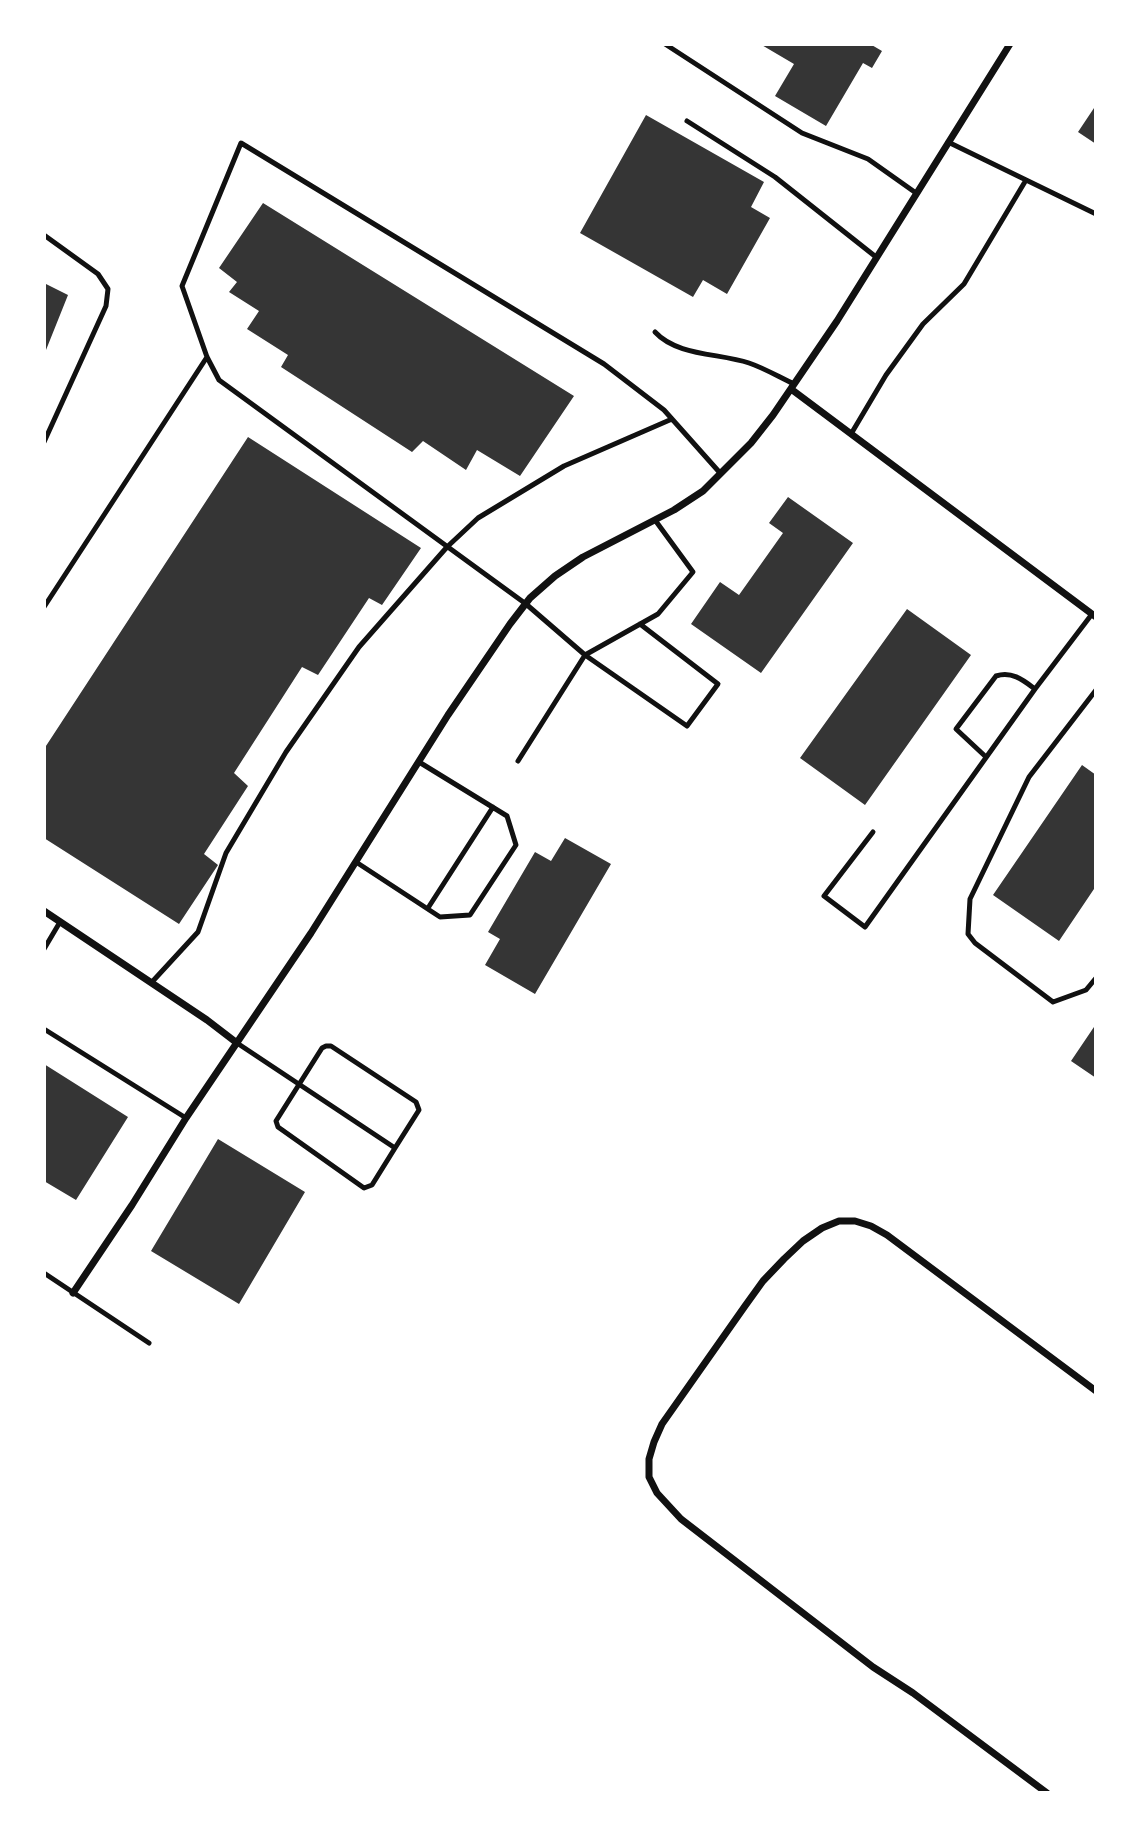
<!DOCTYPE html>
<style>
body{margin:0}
#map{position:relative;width:1140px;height:1837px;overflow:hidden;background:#fff;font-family:"Exo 2",sans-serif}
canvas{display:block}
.frame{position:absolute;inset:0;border:46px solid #fff;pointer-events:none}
</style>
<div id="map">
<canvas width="1140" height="1837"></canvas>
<div class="frame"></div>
</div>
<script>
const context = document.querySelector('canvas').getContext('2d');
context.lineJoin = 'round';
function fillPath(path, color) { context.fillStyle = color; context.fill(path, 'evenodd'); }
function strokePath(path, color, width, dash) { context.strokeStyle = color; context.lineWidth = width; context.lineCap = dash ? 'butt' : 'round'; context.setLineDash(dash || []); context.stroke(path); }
fillPath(new Path2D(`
 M760 44H870L882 51 872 68 863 63 826 126 775 96 794 64Z
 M1096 105V144L1078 132Z
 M646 115 764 182 751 207 770 218 727 294 703 280 693 297 580 233Z
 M263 203 574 396 520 476 477 450 466 470 423 441 412 452 281 367 288 355 247 329 259 311 229 292 237 282 219 268Z
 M44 283 68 295 44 355Z
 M248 437 421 548 382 605 369 598 318 675 302 667 234 773 248 786 204 854 218 865 179 924 44 838V749Z
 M788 497 853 543 761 673 691 624 720 582 739 595 783 533 769 523Z
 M907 609 971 655 865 805 800 758Z
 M1082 765 1096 775V886L1059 941 993 895Z
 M565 838 611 864 535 994 485 965 500 939 488 932 535 852 551 861Z
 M1096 1024V1078L1071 1061Z
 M44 1064 128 1117 76 1200 44 1181Z
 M218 1139 305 1192 239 1304 151 1251Z`), '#353535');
strokePath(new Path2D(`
 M665 44 802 133 868 159 916 193
 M687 121 775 177 876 257
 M948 142 1096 214
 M44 235 98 274 108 289 106 306 44 442
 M655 332C677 356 719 353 749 363 764 368 779 377 794 384
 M851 434 886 375 923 324 964 284 1026 180
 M655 520 693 572 658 614 585 655 526 604 219 380 207 357 182 286 241 143 604 364 664 410 721 474
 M44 607 207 357
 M1096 690 1029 777 970 899 968 934 975 943 1053 1002 1086 990 1096 978
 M986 757 956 729 996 676C1012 671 1023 680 1035 689
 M518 761 585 655 687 726 718 684 640 624
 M873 832 824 896 865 927 1035 689 1092 614
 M356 862 440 917 470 915 516 845 507 816 419 762
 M428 908 493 807
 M44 949 60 922
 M152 982 198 932 226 853 286 752 359 647 447 547 478 518 564 466 672 419
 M44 1029 186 1118
 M237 1043 395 1148 372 1185 364 1188 278 1127 276 1121 322 1048 326 1046H331L416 1102 419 1110 395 1148
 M44 1273 149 1343`), '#111', 5);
strokePath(new Path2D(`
 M791 389 1096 617
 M44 911 207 1020 237 1043
 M73 1293 132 1205 186 1118 311 933 448 715 510 624 530 598 555 576 583 557 674 510 703 491 751 443 773 415 837 321 1010 44
 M1047 1793 913 1693 873 1667 681 1519 657 1493 649 1477V1459L654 1442 662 1424 745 1306 763 1281 784 1259 803 1241 822 1228 839 1221H855L871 1226 887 1235 1096 1391`), '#111', 7);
</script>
